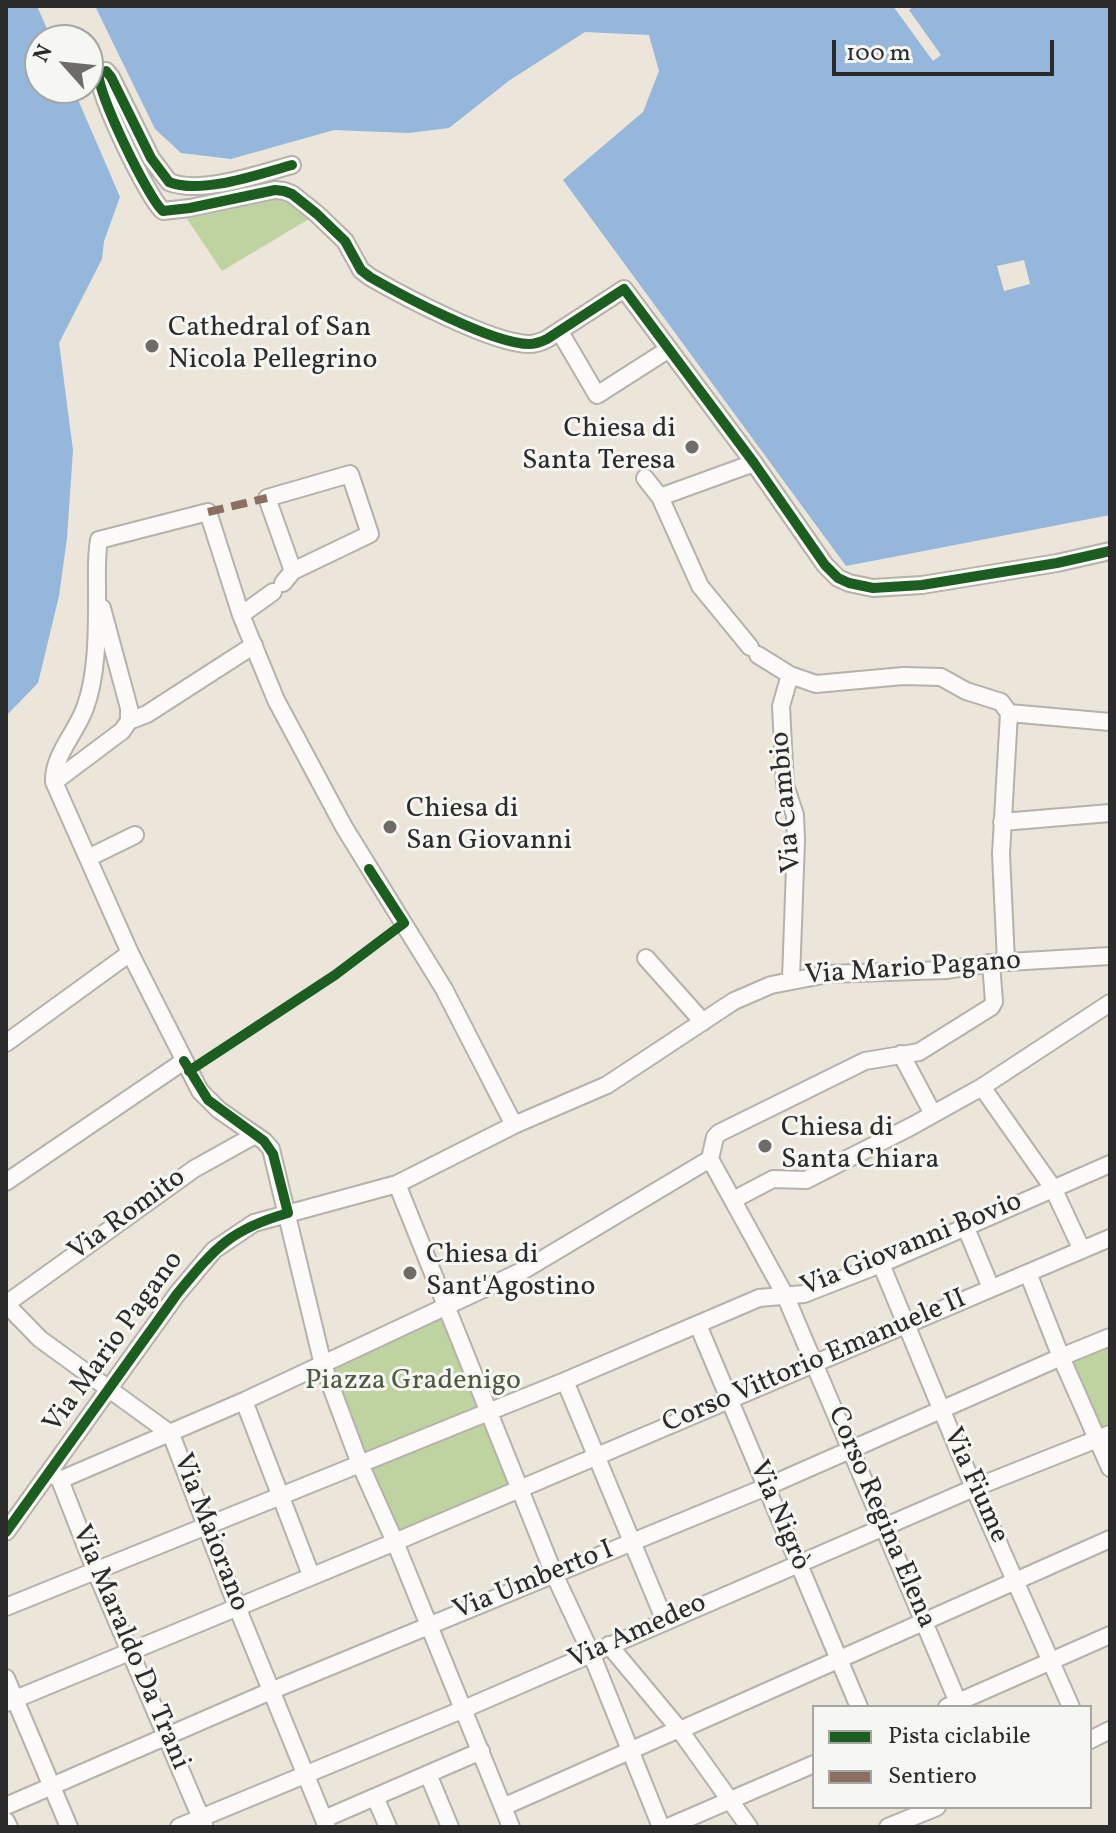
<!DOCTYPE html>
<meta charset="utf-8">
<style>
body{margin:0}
#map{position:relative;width:1116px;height:1833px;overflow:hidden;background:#ebe5da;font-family:Vollkorn,serif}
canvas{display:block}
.frame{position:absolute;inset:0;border:8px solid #2b2b2b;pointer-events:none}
.legend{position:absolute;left:812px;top:1705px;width:280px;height:104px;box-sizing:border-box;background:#f6f6f2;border:2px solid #a5a5a2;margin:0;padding:10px 14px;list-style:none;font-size:24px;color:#2b2b2b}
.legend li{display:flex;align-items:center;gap:16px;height:40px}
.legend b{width:40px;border:2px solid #a5a5a2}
.north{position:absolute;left:24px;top:24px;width:80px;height:80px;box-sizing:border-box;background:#f6f6f2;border:2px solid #a5a5a2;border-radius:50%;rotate:297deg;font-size:22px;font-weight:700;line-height:32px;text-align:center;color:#2b2b2b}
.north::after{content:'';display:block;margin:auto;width:28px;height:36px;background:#6e6c68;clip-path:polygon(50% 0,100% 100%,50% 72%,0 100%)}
.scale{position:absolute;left:832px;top:40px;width:222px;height:36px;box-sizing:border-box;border:4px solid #2b2b2b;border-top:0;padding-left:10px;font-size:24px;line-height:28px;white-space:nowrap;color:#2b2b2b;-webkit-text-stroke:6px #f6f6f2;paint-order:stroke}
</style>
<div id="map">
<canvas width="1116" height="1833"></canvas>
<div class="frame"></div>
<ul class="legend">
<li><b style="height:10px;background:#1b5e20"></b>Pista ciclabile</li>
<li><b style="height:10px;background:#8d6e63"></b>Sentiero</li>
</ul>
<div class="north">N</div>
<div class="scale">100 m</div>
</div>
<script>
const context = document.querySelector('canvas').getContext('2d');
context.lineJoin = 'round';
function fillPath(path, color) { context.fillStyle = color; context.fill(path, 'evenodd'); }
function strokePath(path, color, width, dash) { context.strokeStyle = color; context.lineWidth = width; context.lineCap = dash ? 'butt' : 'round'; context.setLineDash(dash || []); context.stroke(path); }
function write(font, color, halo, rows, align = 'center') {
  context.font = font + ' Vollkorn,serif'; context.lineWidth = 6; context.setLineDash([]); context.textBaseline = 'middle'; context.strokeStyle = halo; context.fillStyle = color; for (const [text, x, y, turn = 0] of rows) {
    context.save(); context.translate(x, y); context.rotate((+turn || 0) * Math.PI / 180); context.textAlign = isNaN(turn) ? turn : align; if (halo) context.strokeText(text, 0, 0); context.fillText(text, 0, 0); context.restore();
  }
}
fillPath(new Path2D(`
 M285 198 309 219 222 271 187 219Z
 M445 1315 482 1408 364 1456 330 1367Z
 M1110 1341V1430L1099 1435 1067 1359Z
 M487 1417 515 1484 397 1536 367 1466Z`), '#bfd3a1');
fillPath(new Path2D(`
 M6 6H37L52 40H40V88H73L120 197 104 241 102 259 59 343 73 450 67 538 59 596 38 683 6 716Z
 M95 6H893L933 61 941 55 909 10 914 6H1110V515L846 566 563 180 643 112 659 71 649 35 585 32 510 80 449 128 408 133 334 130 231 159 181 153 155 129Z`), '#94b7db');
fillPath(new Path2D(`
 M1024 260 1030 284 1004 291 997 266Z`), '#ebe5da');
const minor = new Path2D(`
 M292 165C259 174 201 195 169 182L151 158 111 77 106 71 99 73C95 89 149 200 163 211L190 208 275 190 284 191 292 194 317 214 345 241 361 270 370 277C403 296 493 344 529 344 536 344 541 342 547 339L624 289 754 463 825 565 838 578 849 583 873 588 922 585 1057 563 1110 551
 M560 332 597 395 669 349
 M645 478 660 497 700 586 750 647
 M660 497 754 463
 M283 583 293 571 370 534 350 474 267 498 293 571
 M241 615 273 592
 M758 655 790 675 816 684 903 676 941 677 966 691 1001 702 1009 713
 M790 675 781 706 785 785 795 815 796 840 791 979
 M1009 713 1110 722
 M129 721 147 714 254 645
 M54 782 122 731 129 721V708L102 608
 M1002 822 1110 813
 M88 858 135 835
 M646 958 703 1022
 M1006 962 1001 854 1009 713
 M6 1043 130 953
 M901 1054 933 1114
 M982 1087 1053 1188 1082 1250
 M710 1159 785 1295 960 1707
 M710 1159 715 1137 719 1133 865 1061 919 1052 991 1007 994 1002 991 963
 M6 1182 184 1061
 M397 1184 554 1574 591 1653 661 1827
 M733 1200 773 1179 806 1180 912 1126 982 1087 1110 1003
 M966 1228 991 1288
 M881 1264 974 1488 1071 1707
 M6 1304 40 1339 171 1434 237 1607 327 1827
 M6 1304 194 1169 255 1135
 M698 1325 859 1707
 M1110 1337 1061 1357 1110 1468
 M565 1381 665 1621
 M244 1401 311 1575
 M51 1473 60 1480 96 1572 204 1825
 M60 1480 244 1401 526 1269 710 1159
 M6 1532 177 1294 214 1250 254 1223 397 1184 514 1125 607 1085 734 1001 771 985 828 974 946 970 991 963 1110 956
 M6 1607 565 1381 759 1298 804 1294 881 1264 1110 1164
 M609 1645 679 1729 749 1827
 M6 1678 69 1827
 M6 1703 395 1542 1110 1238
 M947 1707 1110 1635
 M680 1730 1110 1539
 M1090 1740 1110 1730
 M428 1774 450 1827
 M375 1797 388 1827
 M6 1806 273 1690 766 1487 1061 1357 1028 1273
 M503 1807 679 1729
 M324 1819 481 1751
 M6 1821 9 1827
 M179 1827 464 1709 974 1488 1110 1434
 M511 1827 395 1542 360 1464 323 1365 271 1149 264 1141 219 1110 200 1091 130 953 54 782C53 755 76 733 85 708 98 673 97 627 97 590 97 573 96 557 99 540L208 512 241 615 276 700 344 827 444 989 514 1125
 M668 1827 814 1764
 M888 1827 937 1807`);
strokePath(minor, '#b5b1ab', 20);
strokePath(minor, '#fcfbf9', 16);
strokePath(new Path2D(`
 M208 512 267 498`), '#8d6e63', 8, [16, 8]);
strokePath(new Path2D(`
 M292 165C259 174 201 195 169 182L151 158 111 77 106 71 99 73C95 89 149 200 163 211L190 208 275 190 284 191 292 194 317 214 345 241 361 270 370 277C403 296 493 344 529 344 536 344 541 342 547 339L624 289 754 463 825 565 838 578 849 583 873 588 922 585 1057 563 1110 551
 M189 1071 335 975 404 923 369 869
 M6 1532 177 1294C215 1248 229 1230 288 1213L273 1154 264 1141 208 1100 184 1061`), '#1b5e20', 10);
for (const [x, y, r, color] of [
 [152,346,8,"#6e6c68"],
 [692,447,8,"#6e6c68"],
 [390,827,8,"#6e6c68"],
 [765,1146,8,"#6e6c68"],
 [410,1273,8,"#6e6c68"]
]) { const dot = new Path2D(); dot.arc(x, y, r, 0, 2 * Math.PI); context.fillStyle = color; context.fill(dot); strokePath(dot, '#f6f6f2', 3); }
write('28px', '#2b2b2b', '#f6f6f2', [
 ["Cathedral of San",168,330],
 ["Nicola Pellegrino",168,362],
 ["Chiesa di",676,431,"right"],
 ["Santa Teresa",676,463,"right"],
 ["Chiesa di",406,811],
 ["San Giovanni",406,843],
 ["Chiesa di",781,1130],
 ["Santa Chiara",781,1162],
 ["Chiesa di",426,1257],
 ["Sant'Agostino",426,1289]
], 'left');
write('28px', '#2b2b2b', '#f6f6f2', [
 ["Via Cambio",788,802,-95],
 ["Via Mario Pagano",913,970,-4],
 ["Via Romito",128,1216,-36],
 ["Via Giovanni Bovio",912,1246,-22],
 ["Via Mario Pagano",115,1343,-54],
 ["Corso Vittorio Emanuele II",815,1363,-23],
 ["Via Fiume",974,1486,66],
 ["Via Nigrò",778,1516,67],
 ["Corso Regina Elena",880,1518,67],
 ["Via Maiorano",209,1533,69],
 ["Via Umberto I",534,1582,-22],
 ["Via Amedeo",638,1633,-24],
 ["Via Maraldo Da Trani",129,1648,67]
]);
write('28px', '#4d5940', '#f6f6f2', [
 ["Piazza Gradenigo",413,1383]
]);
</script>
